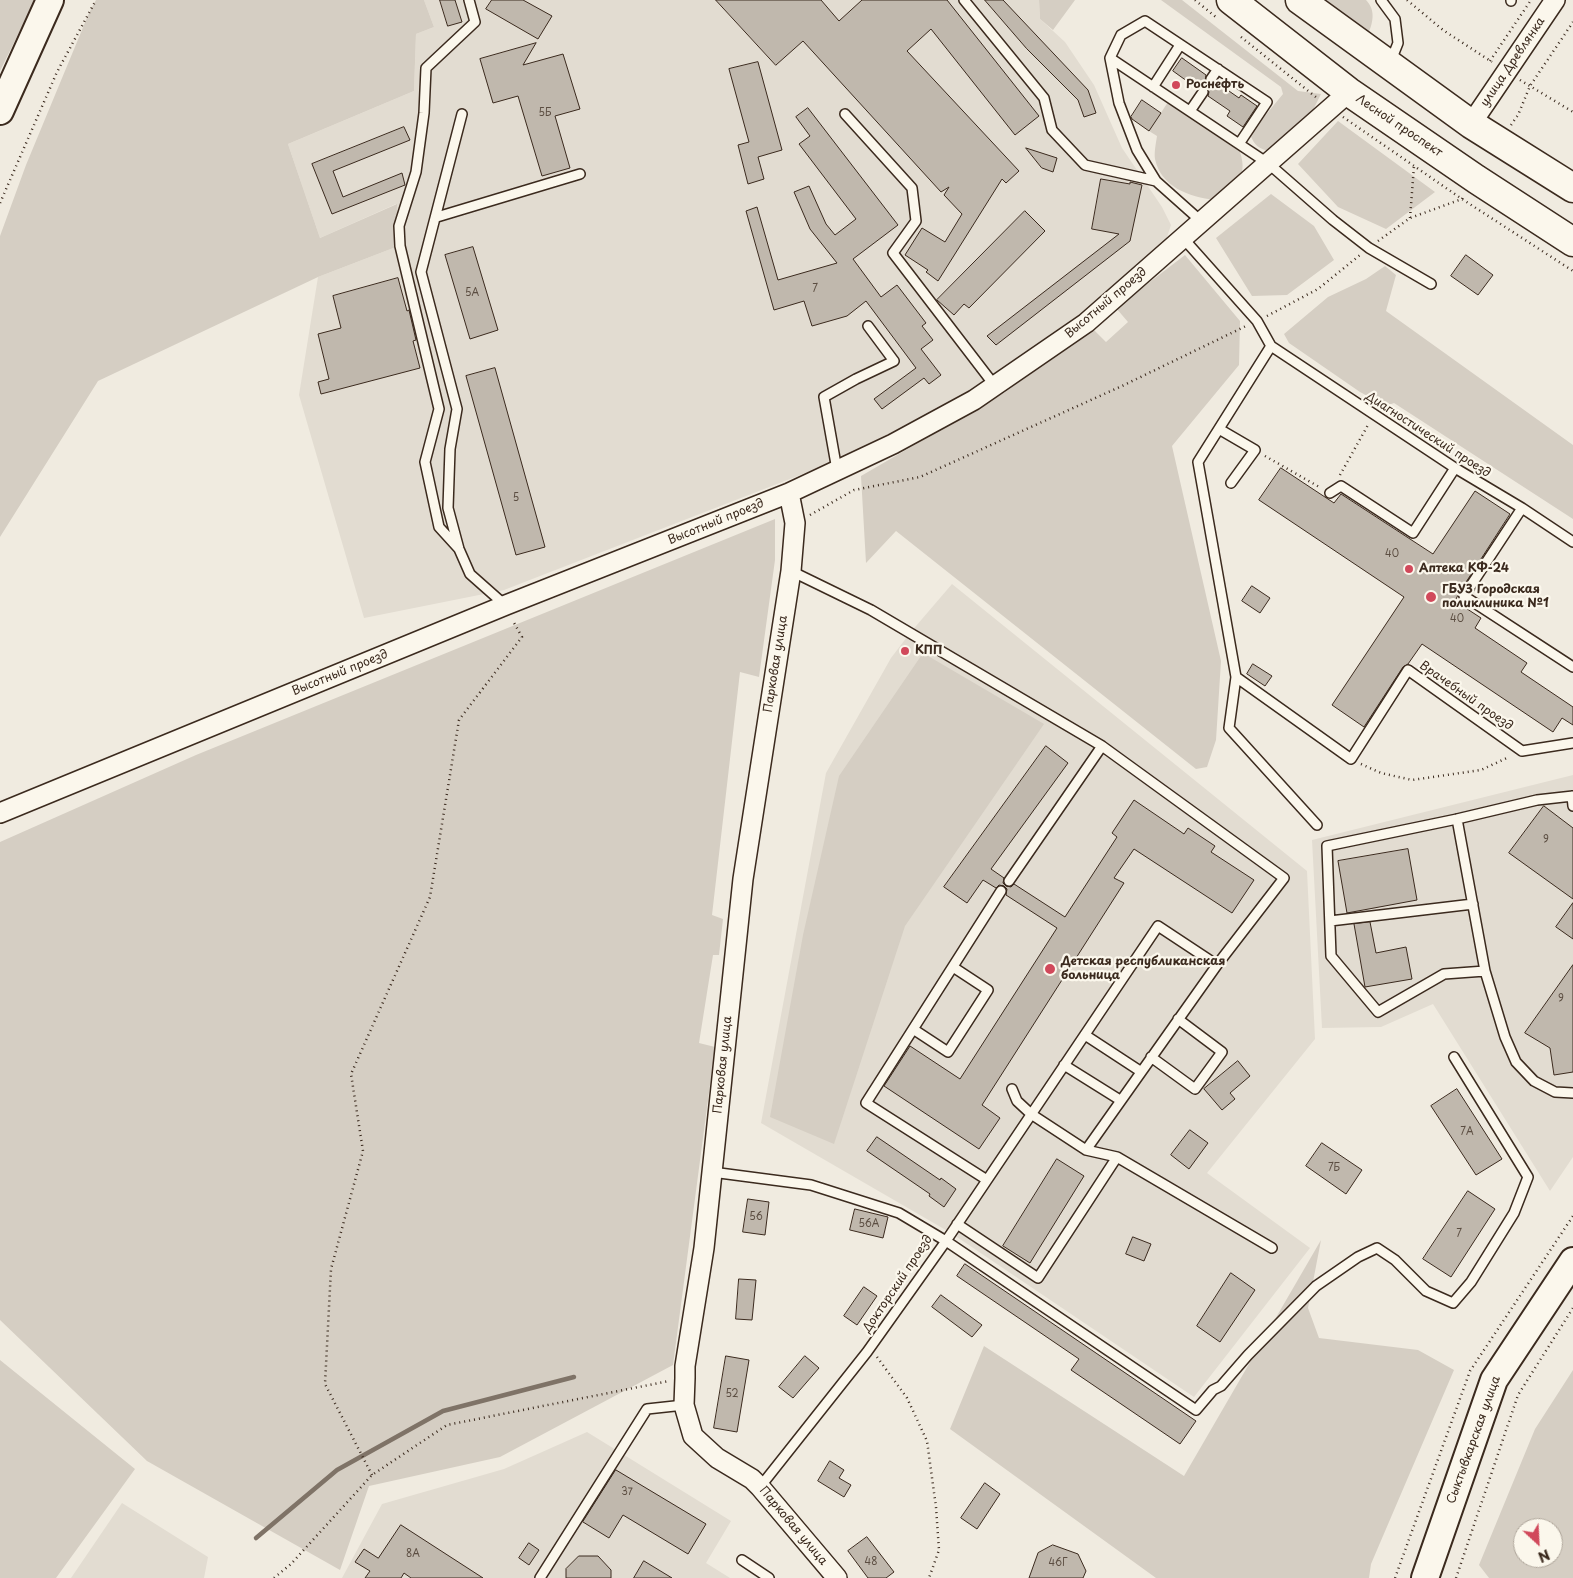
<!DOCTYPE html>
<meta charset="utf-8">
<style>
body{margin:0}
#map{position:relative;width:1573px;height:1578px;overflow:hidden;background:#f0ebe0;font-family:"Playpen Sans",sans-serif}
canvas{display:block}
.north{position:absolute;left:1513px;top:1518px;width:50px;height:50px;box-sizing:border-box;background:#fbf7ec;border:1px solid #aea59a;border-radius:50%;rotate:155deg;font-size:14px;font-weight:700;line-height:20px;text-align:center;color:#3b2a1e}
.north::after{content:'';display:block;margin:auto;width:18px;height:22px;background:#d1495b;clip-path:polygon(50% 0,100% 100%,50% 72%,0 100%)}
</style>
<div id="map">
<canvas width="1573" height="1578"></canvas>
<div class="north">N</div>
</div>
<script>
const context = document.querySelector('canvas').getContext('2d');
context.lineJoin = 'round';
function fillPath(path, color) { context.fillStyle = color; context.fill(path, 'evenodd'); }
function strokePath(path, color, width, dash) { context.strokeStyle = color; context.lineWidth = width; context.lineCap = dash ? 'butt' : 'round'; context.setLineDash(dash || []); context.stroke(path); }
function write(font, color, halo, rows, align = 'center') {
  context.font = font + ' "Playpen Sans",sans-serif'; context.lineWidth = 4.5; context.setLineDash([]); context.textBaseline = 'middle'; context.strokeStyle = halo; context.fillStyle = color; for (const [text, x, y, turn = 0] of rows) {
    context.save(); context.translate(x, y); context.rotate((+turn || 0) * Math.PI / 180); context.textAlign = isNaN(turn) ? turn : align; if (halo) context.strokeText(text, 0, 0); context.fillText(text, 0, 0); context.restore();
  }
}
fillPath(new Path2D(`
 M424 0H1039L1040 19 1065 42 1094 85 1122 148 1162 207 1171 225 1163 249 1086 314 971 395 887 437 813 470 504 590 364 618 299 395 318 277 396 247V204L320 238 288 144 414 91 416 34 434 27Z
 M952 584 1307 871 1315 1039 1207 1173 1310 1248 1194 1397 951 1233 761 1123 826 773 891 658 910 633Z
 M1573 775V1157L1550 1191 1433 1004 1381 1027 1322 1028 1312 840Z
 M587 1432 731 1521 706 1563 730 1578H342L382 1504 504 1469Z
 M122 1503 208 1557 204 1578H71Z`), '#e2dcd1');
fillPath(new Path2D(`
 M0 0H35L0 71Z
 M96 0H424L434 27 416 34 414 91 288 144 320 238 397 204 396 247 318 277 98 381 0 537V236L26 165 89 13Z
 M1039 0H1075L1053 30 1040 19Z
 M1161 0H1182L1298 91 1321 94 1310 116 1272 151C1259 150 1254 145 1250 134L1283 94 1281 87Z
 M1323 0H1366C1376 10 1373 23 1368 34Z
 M1168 102 1240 152C1249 179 1233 185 1215 200 1189 197 1161 187 1155 159 1154 152 1156 143 1157 136L1149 131Z
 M1338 121 1435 192 1386 229 1338 207 1298 164Z
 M1271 194 1314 226 1334 260 1287 295 1252 296 1216 238Z
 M1185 255 1240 321 1239 365 1172 446 1221 661 1216 740 1207 767 1196 769 896 531 866 563 861 476 1004 393 1092 328 1106 342 1128 322 1116 308Z
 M1385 266 1396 275 1386 311 1573 445V519L1394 403 1386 406 1360 392 1289 343 1284 334 1328 297 1366 279Z
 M775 519V560L759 677 740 672 712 915 723 919 719 955H713L699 1043 715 1047 673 1365 500 1457 369 1486 340 1570 147 1461 0 1320V842L196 755Z
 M923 653 1044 724 905 926 834 1144 770 1117 803 935 839 776Z
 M1321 1240 1308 1308 1319 1338 1418 1350 1454 1370 1371 1564 1369 1578H1156L950 1429 984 1346 1184 1476Z
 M0 1360 135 1469 56 1578H0Z
 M1573 1370V1578H1489L1479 1565 1535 1429ZM1523 1528H1553V1558H1523Z`), '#d5cec3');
strokePath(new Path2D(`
 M256 1538 337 1470 443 1411 574 1377`), '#7f7367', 4.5);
const building = new Path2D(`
 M440 0H455L462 22 448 26Z
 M492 0H523L552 16 538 39 486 9Z
 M716 0H821L839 21 862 0H947L1039 116 1015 135 931 29 907 51 1019 171 1006 183 1002 179 938 281 926 272 928 270 905 255 922 228 945 242 962 214 944 195 949 187 941 192 803 41 776 65Z
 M985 0H1003L1088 90 1096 113 1084 117 1078 100 1027 49Z
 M536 43 523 65 563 54 580 109 555 116 570 168 542 176 518 96 493 103 480 59Z
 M1182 58 1206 75 1205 81 1208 84 1213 85 1216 82 1239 98 1241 95 1257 106 1243 127 1227 116 1230 111 1208 96 1209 92 1207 87 1203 86 1198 89 1173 71Z
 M758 62 782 150 758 157 764 179 748 184 738 145 749 142 729 69Z
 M1142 100 1161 113 1149 131 1132 119 1131 117Z
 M808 108 898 225 853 259 881 297 897 285 926 323 922 326 933 340 921 349 941 375 929 384 924 378 882 409 874 399 916 368 866 301 847 316 812 326 804 301 774 310 746 211 757 207 778 280 837 263 810 229 794 192 809 186 826 224 835 235 856 219 799 144 810 136 796 117Z
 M404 127 410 140 333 171 343 197 402 173 405 185 332 214 312 164Z
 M1026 148 1057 158 1053 172 1042 168Z
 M1101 179 1130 184V182L1142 185 1130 241 996 345 987 336 1119 234 1092 229Z
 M1025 211 1045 231 969 308 964 304 954 315 937 300Z
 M473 247 498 330 470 339 445 255Z
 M1466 255 1493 275 1478 295 1451 276Z
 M398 278 407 311 409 310 416 340 413 341 420 368 321 394 318 382 329 379 318 334 341 328 333 296Z
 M495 368 545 547 516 555 466 376Z
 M1281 468 1334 503 1341 494 1433 554 1475 491 1510 514 1459 593 1455 601 1481 618 1475 628 1527 663 1521 672 1573 707V725L1562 718 1553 732 1422 644 1408 664 1403 667 1364 727 1332 705 1404 597 1259 500Z
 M1252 586 1270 598 1260 613 1242 601Z
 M1253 664 1272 676 1265 686 1247 674Z
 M1046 746 1068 763 991 869 1004 878 1003 883 1006 886 1011 887 1014 884 1065 917 1117 837 1112 833 1134 800 1184 834 1188 828 1215 846 1211 852 1254 880 1232 913 1134 849 1114 878 1124 883 982 1105 1000 1118 979 1149 884 1086 910 1046 960 1079 1057 928 1006 895 1007 889 1004 886 999 885 996 888 983 880 967 903 944 887Z
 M1544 806 1573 828V899L1509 853Z
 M1408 849 1417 900 1347 913 1338 861Z
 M1573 903V939L1556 927Z
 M1370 922 1376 953 1406 947 1412 979 1365 987 1354 924Z
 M1573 965V1072L1554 1075 1550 1048 1525 1033Z
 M1238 1061 1250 1076 1230 1093 1235 1099 1222 1110 1204 1089Z
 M1457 1089 1502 1159 1476 1175 1431 1106Z
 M1190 1130 1208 1143 1189 1169 1171 1155Z
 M877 1137 940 1180 941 1178 956 1189 944 1207 929 1196 930 1194 867 1151Z
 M1322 1143 1362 1170 1346 1194 1306 1166Z
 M1057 1159 1084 1176 1030 1263 1003 1246Z
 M1468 1191 1495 1209 1451 1277 1423 1259Z
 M748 1199 769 1202 765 1235 743 1232Z
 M855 1209 888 1217 883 1238 850 1230Z
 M1133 1237 1151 1244 1144 1261 1126 1254Z
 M965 1264 1196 1421 1180 1444 1071 1370 1079 1359 957 1276Z
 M1231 1273 1255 1290 1220 1342 1197 1326Z
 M739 1279 756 1280 752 1320 736 1319Z
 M864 1287 877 1296 857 1325 844 1316Z
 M941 1295 982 1325 972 1337 932 1307Z
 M726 1356 749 1360 737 1432 714 1428Z
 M805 1356 819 1368 793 1398 779 1387Z
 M830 1461 844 1470 839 1478 851 1485 844 1497 818 1481Z
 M616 1470 706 1524 688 1554 623 1515 609 1538 583 1522Z
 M985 1483 1000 1494 977 1529 961 1518Z
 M401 1525 483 1578H411L404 1573 401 1578H365L370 1571 355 1562 364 1549 378 1558Z
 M867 1537 894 1572 886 1578H868L848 1551Z
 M529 1543 539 1550 529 1565 519 1558Z
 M1053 1545 1078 1554 1086 1571 1083 1578H1029L1038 1553Z
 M579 1556H598L611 1570V1578H566V1569Z
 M644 1561 672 1578H634Z`);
fillPath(building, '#c0b8ad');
strokePath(building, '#3b2a1e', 1);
const service = new Path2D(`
 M964 0 1044 98 1052 130 1085 165 1156 181
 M1381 0 1395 19 1398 43 1390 63
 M1511 1V0
 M1110 58 1269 164 1333 220 1369 248 1431 284
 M1211 79 1218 69
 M1153 87 1180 45
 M1190 111 1203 92
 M462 114 421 272 457 409 450 449 448 508 459 549 470 574 505 605
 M845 114 912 188 916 221 893 253 995 386
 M437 217 580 174
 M1202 222 1156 181 1137 150 1119 103 1110 58 1121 35 1145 21 1267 102 1239 144
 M1183 238 1257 321 1271 346 1455 468 1522 508 1573 542
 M1271 346 1198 462 1236 677 1229 728 1317 825
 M1219 429 1255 450 1231 483
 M837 470 824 397 856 379 894 361 868 326
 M1330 493 1341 486 1413 533 1455 468
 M1522 508 1464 596 1573 667
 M459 549 439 527 425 462 439 409 400 246 399 226 416 172 424 113 426 68 475 22 469 0
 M791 571 871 610 1102 746 1284 878 1217 965 1086 1150
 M1236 677 1351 759 1408 670 1522 751 1573 743
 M1572 796 1573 806
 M1457 819 1485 971 1505 1037 1516 1062 1534 1081 1555 1092 1573 1093
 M1009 881 1102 746
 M1330 921 1473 904
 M1217 965 1158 926 946 1241 1196 1410 1213 1390 1221 1386 1248 1355 1316 1286 1358 1257 1377 1248 1395 1260 1426 1291 1453 1303 1471 1282 1514 1213 1528 1177 1454 1057
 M1485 971 1444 974 1378 1012 1331 956 1327 846 1457 819 1537 800 1573 796
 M913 1029 948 1052 988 990 953 967
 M1085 1035 1140 1071
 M1151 1057 1195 1089 1222 1052 1178 1019
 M1064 1065 1120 1100
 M1012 1089 1017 1101 1031 1114 1086 1150 1117 1157 1272 1248
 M712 1172 811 1185 899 1213 946 1241 867 1352 760 1487
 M987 1180 866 1103 1001 891
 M957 1224 1038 1278 1117 1157
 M742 1560 769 1578
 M540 1578 647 1409 684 1405`);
const minor = new Path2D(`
 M1471 124 1555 0
 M789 493 795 523 791 571 743 879 704 1248 685 1366V1378L684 1405 693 1436 717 1458 752 1479 760 1487 837 1578
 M0 813 506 605 789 493 893 444 974 400 1086 323 1349 92`);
const secondary = new Path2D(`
 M0 111 50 0
 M1425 1578 1494 1380 1573 1261`);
const primary = new Path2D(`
 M1231 0 1349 92 1476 179 1573 242
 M1300 0 1471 124 1573 188`);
strokePath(service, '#3b2a1e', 12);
strokePath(minor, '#3b2a1e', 22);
strokePath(secondary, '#3b2a1e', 30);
strokePath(primary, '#3b2a1e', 31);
strokePath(new Path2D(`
 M1195 0 1217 18
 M1407 0 1443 30 1492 62
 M1241 37 1317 98
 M1490 61 1531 0
 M1520 80 1573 112
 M1343 117 1462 199 1573 271
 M1511 125 1518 115 1530 86 1573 22
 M0 203 57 72 96 0
 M1410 218 1414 166
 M1378 241 1410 218 1462 199 1463 196
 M1267 316 1318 289 1360 255
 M1265 456 1321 488
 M1340 475 1368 425
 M810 515 854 490 920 477 1122 386 1246 326
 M1361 764 1381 773 1412 780 1481 770 1509 757
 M877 1357 907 1398 927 1441 936 1507 939 1550 929 1578
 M372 1475 325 1384 331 1269 363 1151 351 1074 430 897 459 720 522 637 513 621
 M274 1578 291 1564 372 1475 447 1425 669 1381
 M1395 1578 1470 1371 1573 1216
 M1456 1578 1518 1395 1573 1308`), '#3b2a1e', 2.5, [1, 4]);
strokePath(service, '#fbf7ec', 9);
strokePath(minor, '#fbf7ec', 19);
strokePath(secondary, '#fbf7ec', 26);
strokePath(primary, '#fbf7ec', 28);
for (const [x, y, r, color] of [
 [1176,85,5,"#d1495b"],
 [1409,569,5,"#d1495b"],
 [1431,597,6,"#d1495b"],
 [905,651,5,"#d1495b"],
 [1050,969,6,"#d1495b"]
]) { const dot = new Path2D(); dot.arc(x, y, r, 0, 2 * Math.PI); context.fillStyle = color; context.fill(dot); strokePath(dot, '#fbf7ec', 2); }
write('10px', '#5c4e42', null, [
 ["5Б",545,113],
 ["7",815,289],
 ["5А",472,293],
 ["5",516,498],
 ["40",1392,554],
 ["40",1457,619],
 ["9",1546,840],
 ["9",1561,999],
 ["7А",1467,1132],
 ["7Б",1334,1168],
 ["56",756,1217],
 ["56А",869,1224],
 ["7",1459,1234],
 ["52",732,1394],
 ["37",627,1492],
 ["8А",413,1554],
 ["48",871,1562],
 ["46Г",1058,1563]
]);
write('12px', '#3b2a1e', '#fbf7ec', [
 ["улица Древлянка",1513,62,-56],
 ["Лесной проспект",1399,126,34],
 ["Высотный проезд",1106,303,-40],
 ["Диагностический проезд",1428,435,33],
 ["Высотный проезд",716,522,-22],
 ["Парковая улица",776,664,-81],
 ["Высотный проезд",340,673,-22],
 ["Врачебный проезд",1466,696,35],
 ["Парковая улица",723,1065,-84],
 ["Докторский проезд",898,1284,-56],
 ["Сыктывкарская улица",1474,1440,-70],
 ["Парковая улица",793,1526,50]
]);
write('bold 12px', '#3b2a1e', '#fbf7ec', [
 ["Роснефть",1186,85],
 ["Аптека КФ-24",1419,569],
 ["ГБУЗ Городская",1442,590],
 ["поликлиника №1",1442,604],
 ["КПП",915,651],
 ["Детская республиканская",1061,962],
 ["больница",1061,976]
], 'left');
</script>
